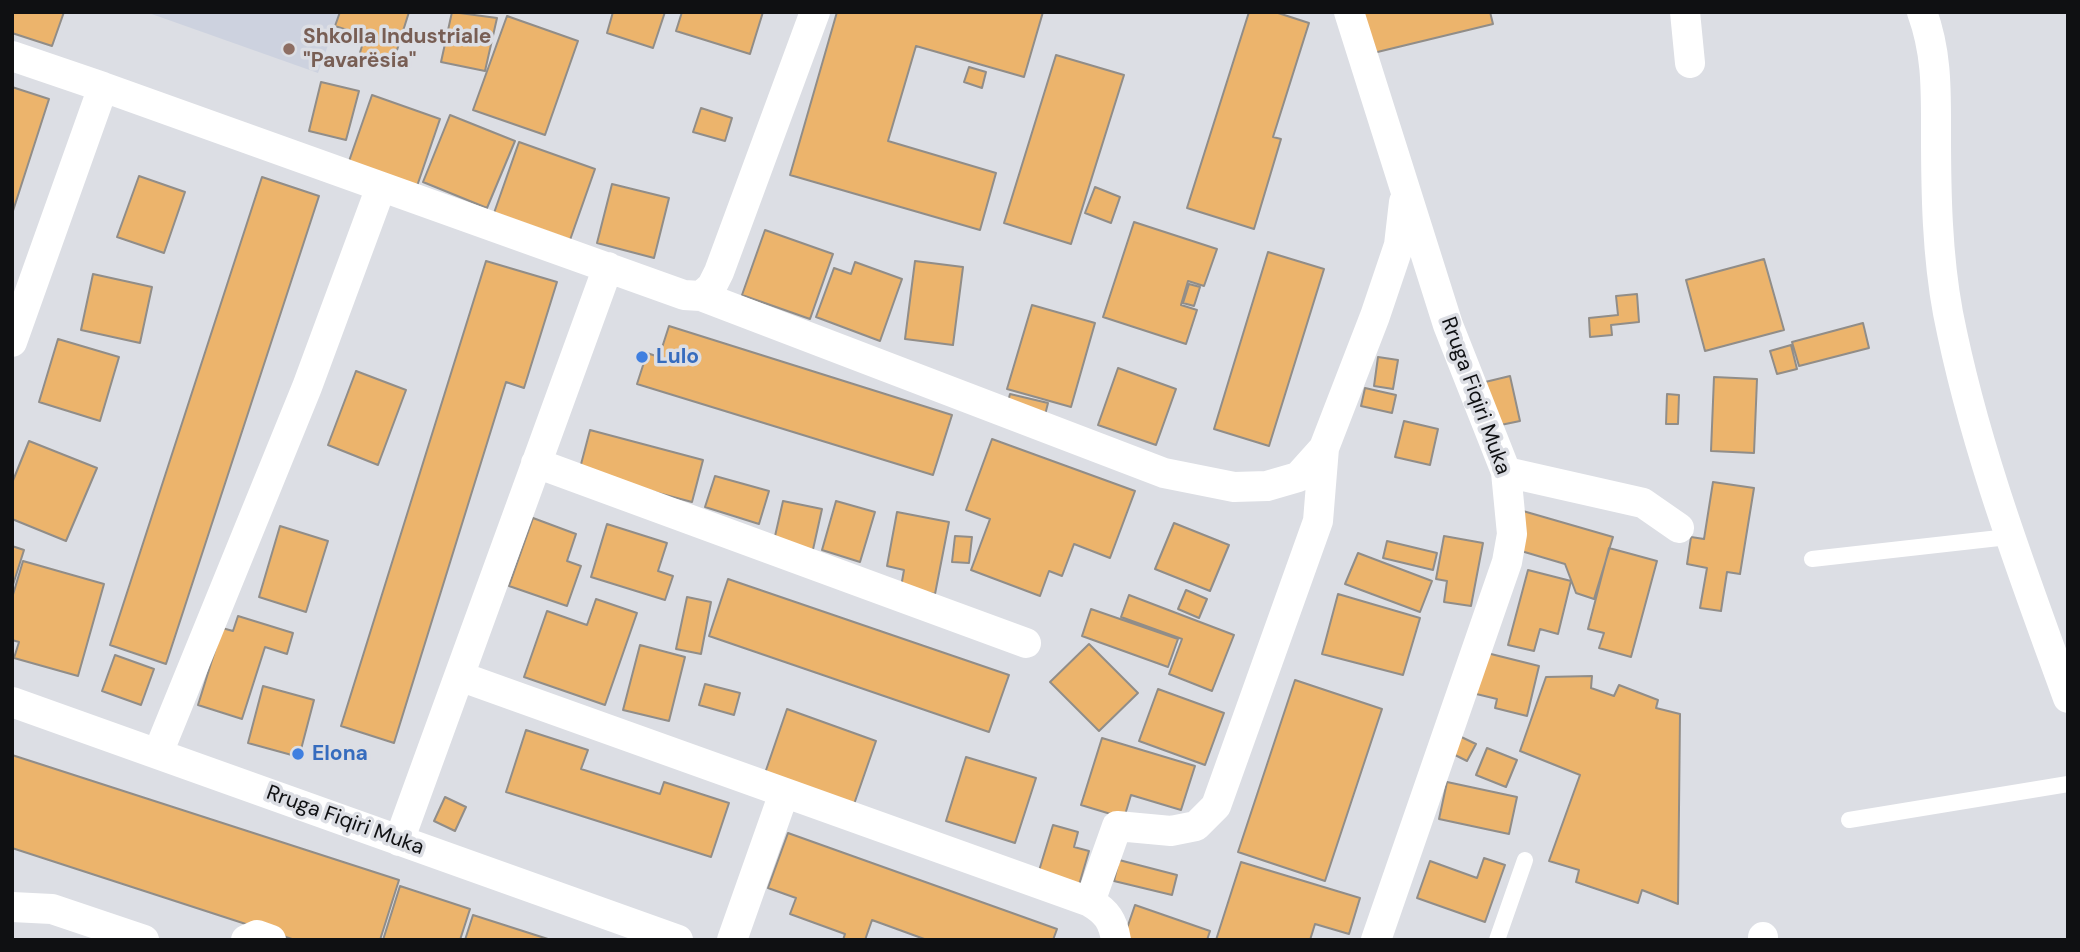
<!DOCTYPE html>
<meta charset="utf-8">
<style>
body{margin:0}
#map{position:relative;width:2080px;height:952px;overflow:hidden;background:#dcdee4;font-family:"DM Sans",sans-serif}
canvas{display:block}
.frame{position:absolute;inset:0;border:14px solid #0f1012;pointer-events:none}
</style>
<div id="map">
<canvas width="2080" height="952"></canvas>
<div class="frame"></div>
</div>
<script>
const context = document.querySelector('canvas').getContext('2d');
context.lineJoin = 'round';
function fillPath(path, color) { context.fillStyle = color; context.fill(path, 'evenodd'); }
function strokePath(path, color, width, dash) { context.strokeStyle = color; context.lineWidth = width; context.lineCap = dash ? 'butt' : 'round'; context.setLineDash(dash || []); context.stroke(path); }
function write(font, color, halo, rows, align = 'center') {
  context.font = font + ' "DM Sans",sans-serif'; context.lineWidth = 7; context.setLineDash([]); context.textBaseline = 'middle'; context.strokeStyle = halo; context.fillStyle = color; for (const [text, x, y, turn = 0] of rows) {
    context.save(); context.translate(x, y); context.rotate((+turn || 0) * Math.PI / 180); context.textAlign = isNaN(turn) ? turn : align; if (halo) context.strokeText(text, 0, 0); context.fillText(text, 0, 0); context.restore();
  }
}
fillPath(new Path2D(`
 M146 12H340L318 73Z`), '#cdd2df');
const building = new Path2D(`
 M12 12H64L52 46 12 33Z
 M340 12H409L392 66 359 56 365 36 335 26Z
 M452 12 497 18 485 71 441 62Z
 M613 12H665L653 48 607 33Z
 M682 12H763L750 54 676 31Z
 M837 12H1043L1024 77 916 46 888 141 996 173 980 230 790 175Z
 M1249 12H1275L1309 23 1273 137 1281 139 1254 229 1187 208Z
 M1354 12H1490L1493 24 1365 55Z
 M507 16 578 41 545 135 473 110Z
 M1056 55 1124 75 1071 244 1004 223Z
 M969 67 986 72 982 88 964 82Z
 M321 82 359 91 346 140 309 131Z
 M12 87 49 99 12 214Z
 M372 95 440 119 416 189 348 164Z
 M701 108 732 118 725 141 693 132Z
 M450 115 515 141 487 208 423 182Z
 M519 142 595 169 570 240 494 213Z
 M139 176 185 192 164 253 117 237Z
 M262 177 319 196 166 664 110 645Z
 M612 184 669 198 654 258 597 243Z
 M1095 187 1120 197 1111 223 1085 213Z
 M1134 222 1217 249 1204 286 1188 281 1181 305 1197 310 1186 344 1103 317Z
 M765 230 833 254 810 319 742 295Z
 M1268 252 1324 269 1269 446 1214 429Z
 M1764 259 1784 330 1705 351 1686 280Z
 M486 261 557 282 524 388 506 382 394 743 341 726Z
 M915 261 963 267 953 345 905 339Z
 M855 262 902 279 880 341 816 317 834 268 851 274Z
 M93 274 152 287 140 343 81 330Z
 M1189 284 1200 287 1194 306 1183 303Z
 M1637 294 1639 322 1611 325 1612 335 1590 337 1589 318 1618 315 1616 296Z
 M1032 305 1095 323 1071 407 1007 389Z
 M1863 323 1869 348 1799 366 1792 342Z
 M669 326 952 415 933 475 637 384 647 353 659 357Z
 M58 339 119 357 100 421 39 402Z
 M1791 345 1797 369 1777 374 1770 351Z
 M1378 357 1398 360 1393 389 1374 386Z
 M1118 368 1176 389 1156 445 1098 425Z
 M356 371 406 390 378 465 328 445Z
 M1510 376 1520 421 1491 427 1481 383Z
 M1714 377 1757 379 1754 453 1711 451Z
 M1365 388 1396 395 1392 413 1361 406Z
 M1010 394 1048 403 1044 419 1006 410Z
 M1667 394 1679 395 1678 424H1666Z
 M1404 421 1438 429 1430 465 1395 457Z
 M590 430 703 460 692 502 579 472Z
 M992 439 1135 491 1110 558 1074 544 1062 576 1049 571 1040 596 971 570 990 519 966 510Z
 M29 441 97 468 66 541 12 519V483Z
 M715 476 769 491 759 524 705 507Z
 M1713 482 1754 488 1740 574 1727 572 1721 611 1700 608 1707 568 1687 564 1691 537 1704 539Z
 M783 501 822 509 812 554 773 545Z
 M836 501 875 512 860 562 822 550Z
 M1523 511 1613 537 1594 599 1576 593 1565 564 1511 548Z
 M897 512 949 522 935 594 901 587 904 570 887 566Z
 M533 518 576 534 567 561 581 566 567 606 509 586Z
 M1174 523 1229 545 1210 591 1155 569Z
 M607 524 667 543 658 571 673 576 665 600 591 577Z
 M280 526 328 541 306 612 259 597Z
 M955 536 972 537 969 563 952 562Z
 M1444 536 1483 543 1471 606 1444 602 1447 581 1436 579Z
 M1387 541 1437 553 1433 570 1383 558Z
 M12 546 24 550 12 588Z
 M1609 548 1657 561 1631 657 1599 648 1604 633 1588 629Z
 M1358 553 1432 581 1420 612 1345 584Z
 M23 561 104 584 78 676 14 658 19 642 12 640V598Z
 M1528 570 1571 581 1558 634 1540 629 1534 651 1508 645Z
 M728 579 1009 675 989 732 709 636Z
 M1186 590 1207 599 1199 618 1178 609Z
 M1338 594 1420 618 1403 675 1322 654Z
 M1129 595 1234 635 1212 691 1169 674 1182 639 1121 617Z
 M687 597 711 602 701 654 676 649Z
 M596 599 637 613 605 705 524 677 547 611 587 625Z
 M1091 609 1178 639 1168 667 1082 636Z
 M238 616 293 633 287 654 265 647 242 719 198 705 222 628 233 631Z
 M1089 644 1138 693 1099 731 1050 682Z
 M640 645 685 657 669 721 623 710Z
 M1479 651 1539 666 1527 716 1495 708 1497 699 1468 692Z
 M115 655 154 669 141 705 102 691Z
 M1592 676 1591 688 1614 696 1619 685 1658 700 1656 708 1680 714 1678 904 1642 890 1638 903 1576 882 1579 870 1549 861 1580 775 1520 751 1546 677Z
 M1295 680 1382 709 1325 881 1238 852Z
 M705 684 740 693 734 715 699 705Z
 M263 686 314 700 299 757 248 743Z
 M1158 689 1224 713 1205 765 1139 741Z
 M787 709 876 741 852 810 763 779Z
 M526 730 588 750 581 769 660 794 664 782 729 803 711 857 506 792Z
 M1455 734 1476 744 1467 761 1447 751Z
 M1102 738 1195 766 1181 810 1131 795 1124 818 1081 805Z
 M1487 748 1517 760 1506 787 1476 775Z
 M12 755 399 880 380 940H295L12 848Z
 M966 757 1036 778 1015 843 946 821Z
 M1447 782 1517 797 1509 834 1439 819Z
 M445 797 466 807 455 831 434 821Z
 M1053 825 1078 832 1074 847 1089 851 1079 885 1038 874Z
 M788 833 1057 929 1053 940H927L872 920 865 940H843L845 934 790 914 796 898 768 888Z
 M1484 858 1505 865 1485 922 1417 898 1430 861 1477 878Z
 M1119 860 1177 875 1172 895 1114 881Z
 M1241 862 1360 898 1349 934 1315 924 1310 940H1216Z
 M400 886 470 909 460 940H383Z
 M1135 905 1210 931 1207 940H1123Z
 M473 915 551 940H465Z`);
fillPath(building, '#ecb46c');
strokePath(building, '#918d88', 2);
strokePath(new Path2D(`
 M1812 559 2008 537
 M1849 820 2068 784
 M1497 940 1525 860`), '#fff', 16);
strokePath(new Path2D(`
 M1349 12 1448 325 1506 472 1512 534 1507 562 1376 940
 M1685 12 1690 63
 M1922 12C1937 53 1936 90 1936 132 1936 192 1937 254 1948 313 1974 446 2022 571 2068 698
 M12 56 103 87
 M701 296 1164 473 1234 487 1267 486 1298 477 1324 448 1375 316 1399 245 1404 202
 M12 342 103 87 684 295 701 296 712 286 719 272 815 12
 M536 463 1026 643
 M1506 472 1643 503 1679 528
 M459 676 1090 902 1117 826 1171 831 1196 826 1216 806 1318 521 1324 448
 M12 702 678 940
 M158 753 307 387 381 187
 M399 841 608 267
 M1090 902C1107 912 1113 921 1116 940
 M12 907 52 909 144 940
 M246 940 257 935 271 940
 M732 940 784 793
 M1763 940V937`), '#fff', 30);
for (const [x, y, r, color] of [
 [289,49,7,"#8d6e63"],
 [642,357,7,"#3f7fe0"],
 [298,754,7,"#3f7fe0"]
]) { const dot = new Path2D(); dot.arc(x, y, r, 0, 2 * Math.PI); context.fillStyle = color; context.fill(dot); strokePath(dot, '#dcdee4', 2.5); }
write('bold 21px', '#785e54', '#dcdee4', [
 ["Shkolla Industriale",303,37],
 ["\"Pavarësia\"",303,61]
], 'left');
write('bold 21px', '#366cbe', '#dcdee4', [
 ["Lulo",656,357],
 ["Elona",312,754]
], 'left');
write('21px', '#0f1012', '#dcdee4', [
 ["Rruga Fiqiri Muka",1475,396,70],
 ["Rruga Fiqiri Muka",345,821,20]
]);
</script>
